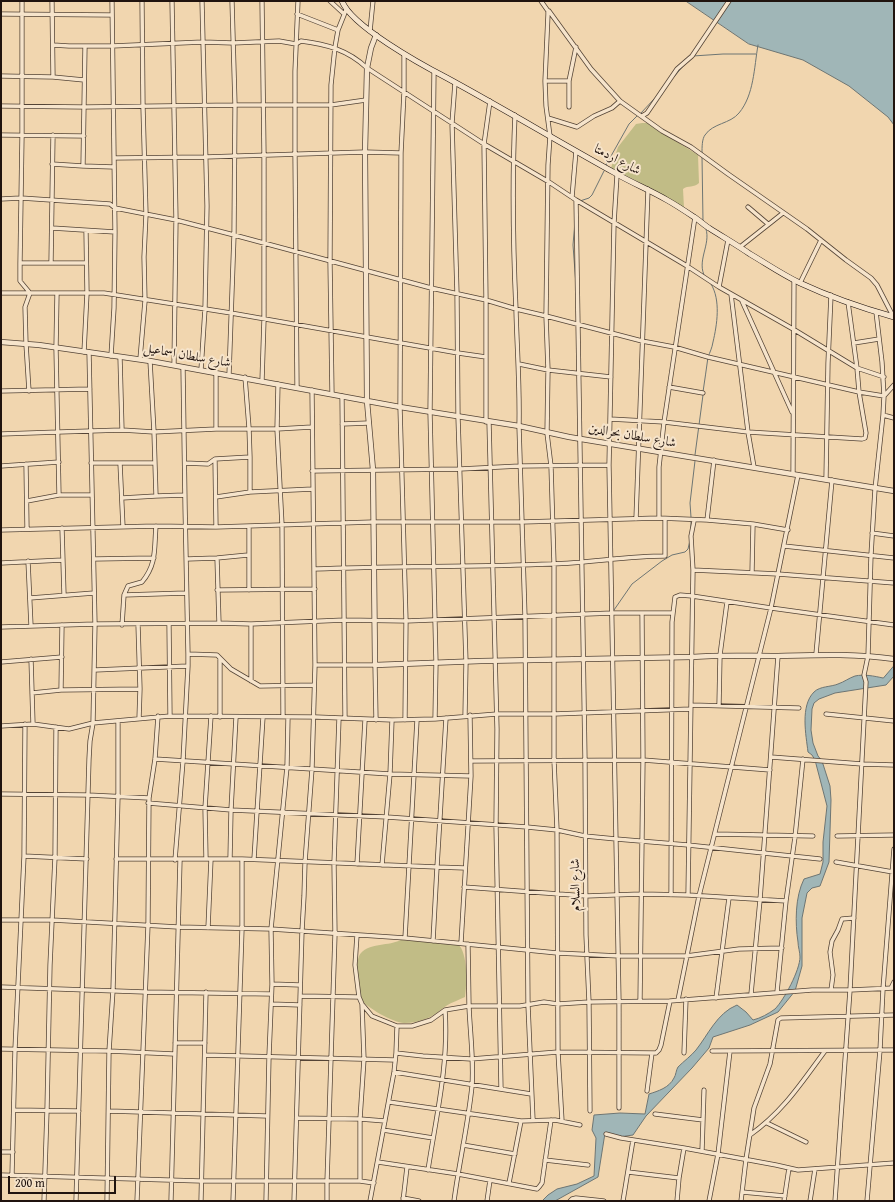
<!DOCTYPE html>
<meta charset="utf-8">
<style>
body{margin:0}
#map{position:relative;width:895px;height:1202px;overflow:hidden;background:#f1d6af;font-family:"Gentium Book Plus",serif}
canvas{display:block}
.frame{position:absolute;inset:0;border:2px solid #20130e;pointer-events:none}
.scale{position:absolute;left:8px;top:1176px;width:108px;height:18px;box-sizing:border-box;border:2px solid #20130e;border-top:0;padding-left:5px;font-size:12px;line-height:14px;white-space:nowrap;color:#20130e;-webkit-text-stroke:3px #f6e4cb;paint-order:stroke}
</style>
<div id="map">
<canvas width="895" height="1202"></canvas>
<div class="frame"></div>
<div class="scale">200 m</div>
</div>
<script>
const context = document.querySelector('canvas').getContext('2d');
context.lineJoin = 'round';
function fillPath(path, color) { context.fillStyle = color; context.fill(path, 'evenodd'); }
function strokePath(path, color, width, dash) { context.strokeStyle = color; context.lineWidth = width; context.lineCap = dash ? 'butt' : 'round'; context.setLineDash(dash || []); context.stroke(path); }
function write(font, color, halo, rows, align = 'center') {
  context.font = font + ' "Gentium Book Plus",Amiri,serif'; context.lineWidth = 4; context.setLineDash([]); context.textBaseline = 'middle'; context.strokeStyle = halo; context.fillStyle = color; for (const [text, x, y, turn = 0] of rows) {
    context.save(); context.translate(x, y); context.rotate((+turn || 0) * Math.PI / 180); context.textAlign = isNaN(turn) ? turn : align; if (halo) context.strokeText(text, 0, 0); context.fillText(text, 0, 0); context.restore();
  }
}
fillPath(new Path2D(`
 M642 123H647L698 155 699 183C694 188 688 185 683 189L684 208 648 187 611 168 618 147 636 124Z
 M401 940 458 944C468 953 467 984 465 997 459 1000 452 1002 446 1006 440 1010 435 1015 428 1018 421 1021 412 1023 404 1023 394 1023 365 1007 360 998 357 989 354 960 361 953 370 943 389 946 401 940Z`), '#c1bc86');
const water = new Path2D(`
 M686 1H894V125L888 117 849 86 803 60 749 44Z
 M894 666V676L886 685 835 693 819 699 814 703 812 709 811 730 813 743 818 756 822 761 830 786 831 800 829 862 820 886 812 888 807 893 802 918V966L795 991 778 1012 750 1025 713 1037 709 1048 692 1068 646 1116 633 1135 619 1137 605 1133 598 1177 555 1201H542L548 1195 557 1189 577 1184 594 1176 596 1138 592 1130 594 1115 620 1113 645 1114 649 1094C658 1091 669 1088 674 1078 676 1075 676 1070 678 1067 684 1061 691 1056 696 1050 708 1035 717 1013 737 1005L746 1012 753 1020C761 1018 768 1014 775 1009 784 1000 800 970 800 957 800 952 798 947 798 942 795 923 795 897 804 879L820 874 823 862V842L827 806 815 760 812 755 808 752C806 735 800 706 814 692 820 686 831 687 838 684 844 682 849 678 855 676 864 674 874 676 883 678Z`);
fillPath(water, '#a0b6b7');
strokePath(water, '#6d7573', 1);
strokePath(new Path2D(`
 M693 56 723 54H756
 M673 78 684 65
 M641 113 655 98
 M702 153C702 147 702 139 705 135 713 123 730 124 739 113 754 95 754 68 758 45
 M702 156 703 221
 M606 165 629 124 638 115
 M580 201 589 198 592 195 604 171
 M575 221 573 245 576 285
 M705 277C696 261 711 245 706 229
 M703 392C705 381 706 369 708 357 710 352 712 348 713 342 717 325 721 300 711 284
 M695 455 703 395
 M691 517 690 503 695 461
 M691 529V520
 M614 610 632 584 662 561 672 555 685 552 688 549 690 540`), '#6d7573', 1);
const minor = new Path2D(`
 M22 1V136L20 263V281L30 293 25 307 26 344 29 391
 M52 1 53 77
 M172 1 176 220 174 365
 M262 1 264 155V319L262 381
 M330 1 344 14
 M541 1 548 11V14L545 81 546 106 550 136 548 165 546 316 548 370 547 433 551 466 554 564V760L557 830 558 1052 562 1121
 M549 11 591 69 620 101 662 131 691 147 728 174 807 229 846 260 871 278 877 285 893 316
 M1 14 112 15
 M297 14 338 30
 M370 31 373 1
 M53 45 69 46H112L203 42 233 43 279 41 296 44 301 41C326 44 348 50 367 68L484 144 549 182 576 200 687 266 719 287 793 329 857 368 884 377
 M85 46 83 166 114 167
 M404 54V92L401 153 400 407 406 621 405 720
 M434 71 430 412 436 663 435 719
 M1 76 53 77 84 80
 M545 81H569L576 47
 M455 83 452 123 457 294 458 417 466 662 465 716
 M1 106 84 107 235 105H331L366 100
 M569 107V81
 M515 115C512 180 513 245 516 310 517 349 520 387 519 426L525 617 528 1005 533 1120
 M642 116 647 113 677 69 692 56 729 1
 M548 118 577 127 594 116 612 108 620 101
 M1 135 84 136
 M114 158 205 157 365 152 401 153
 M52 164 83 166
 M617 175 614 223 609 465 619 1002V1108
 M572 197 576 151
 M1 199 21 198 110 204 115 208 176 220 234 235 431 288 486 300 516 309 546 316 642 341 674 347 708 357 859 392 857 368 848 302
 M576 200 585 760 586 935 589 1002 590 1111
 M748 207 768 224
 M52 228 115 232
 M740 247 783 213
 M20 263H86
 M51 263 53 135
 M800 283 821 240
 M719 287 728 240
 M1 293H104L231 313 458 353 486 357
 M57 293 56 348 59 495
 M731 294 748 432 754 467
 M742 301 792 412
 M876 312 882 362 884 396
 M854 343 879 339
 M84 352 87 293 86 231
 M111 356 114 308 115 232 112 1
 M120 357 122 430
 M140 359 145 301 144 257 146 214 143 107 142 1
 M150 361 154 432 156 496 185 495
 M519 364 548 370 611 377
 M183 367C184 463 186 558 188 654
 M201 370 205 309 207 206 202 1
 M216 373V429
 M229 375 234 235 235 105 232 1
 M245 377 249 428 250 457
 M278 384 277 429 282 525 283 717
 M297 387 295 155V71L298 1
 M669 387 703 393
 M1 391 90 389
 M332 394 330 262 331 85 335 47 338 30 346 10
 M342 396C342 504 345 611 345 718
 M884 396 894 385
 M883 415 894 418
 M610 419 664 422 748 432 862 439 865 438 866 433 859 392 884 396 883 415 875 489 871 555 868 656 864 675 866 682 850 990 835 1201
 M486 422V300L484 144 490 101
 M489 422 497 729 496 825 501 1089
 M342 424 369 423
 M1 434 59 432 122 430 154 432 216 429H277L312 427
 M215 459 216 527
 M91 463H120L123 527
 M120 463H155
 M185 463 208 464 215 459 250 457V492L313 489
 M26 464 27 529
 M1 466 59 462
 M312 471 460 469 520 466 609 465
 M793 474 794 280
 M826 479 828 363 831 295
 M216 497 250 492
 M122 498 156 496
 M27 501 59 495H92
 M659 518V467L664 422 695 217
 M636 519 648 189
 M707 520 714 460
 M753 524 788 530
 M62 528 64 595
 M1 530 156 526 216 527 373 522H522L659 518 707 520 753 524 752 573
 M872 533 894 536
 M784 546 894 558
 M217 558 219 623
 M94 559 154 558
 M187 559 217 558 248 555
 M28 561 31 626
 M1 563 63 560
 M314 569C394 566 473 567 552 564 590 563 627 556 665 556V519
 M693 570 778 574 894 583
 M217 590 315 589
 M249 590V526
 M124 595 186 593
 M30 598 94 593
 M138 624 140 689 139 719
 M169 624 170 716
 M122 625 124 595 128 586 142 582C157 564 154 549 156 526
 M1 627 95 624 219 623 251 624 345 620 406 621 613 613H672
 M816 654 832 480
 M220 658V717
 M31 659 33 724
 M1 662 62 657
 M315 665H375L376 720
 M95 670 188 666V654L217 655 231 669 260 686 314 685
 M251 681V624
 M61 690 62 625
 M32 693 61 690 140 689
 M691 705 799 708
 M719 705 720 655 727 602
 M826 714 894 721
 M1 726 33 724 69 729 93 723 170 716 316 717 392 720 435 719 497 714H554L691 709
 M771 757 862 764 894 765
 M155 759 390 774 471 776
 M471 761 643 760 770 770
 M1 794 88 795 149 798
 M148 803 231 810 387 817 527 827 557 830 585 836 616 839 688 845 820 859
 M715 834 813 836
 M837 836 894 835
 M24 856 87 859
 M116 859H242L437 867 446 718
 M206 859 205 808 211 716
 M230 859 231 810 236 717
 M254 859 263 717
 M175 860 183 761 188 666
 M836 862 893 872
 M357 864 365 720
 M382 865 390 774 392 720
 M464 887 586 896 641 894 688 895 786 901
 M671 895 672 622 675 597 680 595 692 596 771 608 894 625
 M688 895 693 570 691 536 694 521
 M1 920H52L178 927 271 929 405 938 557 953 619 956H686L739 949 782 948
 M208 928 211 859
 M357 935 355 965 359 997 362 1004 372 1016 397 1026H412L431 1020 445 1010 469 1006C470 1032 474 1061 472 1086 468 1125 459 1163 454 1201
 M405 938 417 720
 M433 941 437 867 465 868
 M461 943 471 776 470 715
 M468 944 469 1006H520L544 1002 558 1004 589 1002 670 1001 812 990H850L894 988
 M272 984 300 985
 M1 987 145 992 271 994
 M891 988 894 982
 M831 990 833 975 830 952 832 941 838 930 842 919 854 918
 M777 992 786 901 795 837 803 759
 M751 994 760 900 778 656
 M300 996 359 997
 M716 998 729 898
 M678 1000 699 896 771 608 798 475
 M640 1001 643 760 642 613
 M271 1004 300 1005
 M175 1043H205
 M1 1049 109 1051 174 1054
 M712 1051 894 1050
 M396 1053 423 1056 471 1059 558 1052 656 1053 659 1050 661 1045 670 1001
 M684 1053 686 999
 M205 1055 395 1060
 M394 1072 531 1094
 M647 1091 652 1053
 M389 1102 521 1121 555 1120 580 1125
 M14 1110 79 1111
 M109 1111 267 1116
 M655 1114 703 1120
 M297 1118 360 1119 385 1121
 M767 1123 806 1142
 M383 1130 433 1138
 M606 1134 621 1138 684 1148 776 1165 798 1170 894 1163
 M750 1135C783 1112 802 1082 825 1051
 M463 1145 515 1154
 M702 1151 704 1090
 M1 1152H13
 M545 1160 588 1165
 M378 1162 458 1174 537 1189 539 1187 542 1183 551 1120
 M428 1170C436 1117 449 1064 445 1010
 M628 1172 679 1178 677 1201
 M1 1175 201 1181H360L374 1183
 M12 1175 15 1049 24 856 25 724
 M679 1178 684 1148
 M360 1181V1119L364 1059 362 1004
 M509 1183 521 1121
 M742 1192 785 1196
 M403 1198 419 1201
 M44 1201 47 1110 50 965 55 857 56 727
 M76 1201 89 759 90 741 93 723 95 624 89 352
 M107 1201 109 1051 113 990 118 796V722
 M137 1201 148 925 149 798 155 759 158 716
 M171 1201 180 860
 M201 1201 206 992
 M233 1201 242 929V859
 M266 1201 269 1056 272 984 271 929 287 767 288 717
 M294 1201 302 931 304 896 305 862 312 769 315 665 312 390
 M327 1201V1182L335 934 334 863 339 718
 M370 1201 394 1072 396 1053 397 1026
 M403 1201 407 1167
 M487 1201 490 1180
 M570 1201 572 1199 576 1198 604 1201
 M623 1201 633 1140
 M709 1201 718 1154 730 1051
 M741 1201 746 1159 754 1108 770 1064 778 1020 781 1018 894 1015
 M784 1201 789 1168
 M810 1201 815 1169
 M867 1201 880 1050 883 989 894 849`);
const tertiary = new Path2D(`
 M376 35 371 48 367 68 365 152 367 401 373 470 375 665 481 661 692 657C719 655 745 656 772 656 813 655 853 653 894 659
 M1 342 39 345 150 361 400 407 519 426 569 437 894 491`);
const secondary = new Path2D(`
 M342 1C351 26 422 65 447 78 504 109 559 142 615 173 632 183 650 190 667 200 676 205 685 211 694 217 699 220 704 225 709 228 723 237 737 245 750 254 767 264 783 275 800 283 830 297 862 308 894 317`);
strokePath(minor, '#544436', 5);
strokePath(tertiary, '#544436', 6);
strokePath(secondary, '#20130e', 6);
strokePath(minor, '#f6e4cb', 3.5);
strokePath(tertiary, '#f6e4cb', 4.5);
strokePath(secondary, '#f6e4cb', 5);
write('13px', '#20130e', '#f6e4cb', [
 ["شارع اردمتا",617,160,28],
 ["شارع سلطان اسماعيل",187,356,10],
 ["شارع سلطان بحرالدين",632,436,10],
 ["شارع السلام",576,885,-91]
]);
</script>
